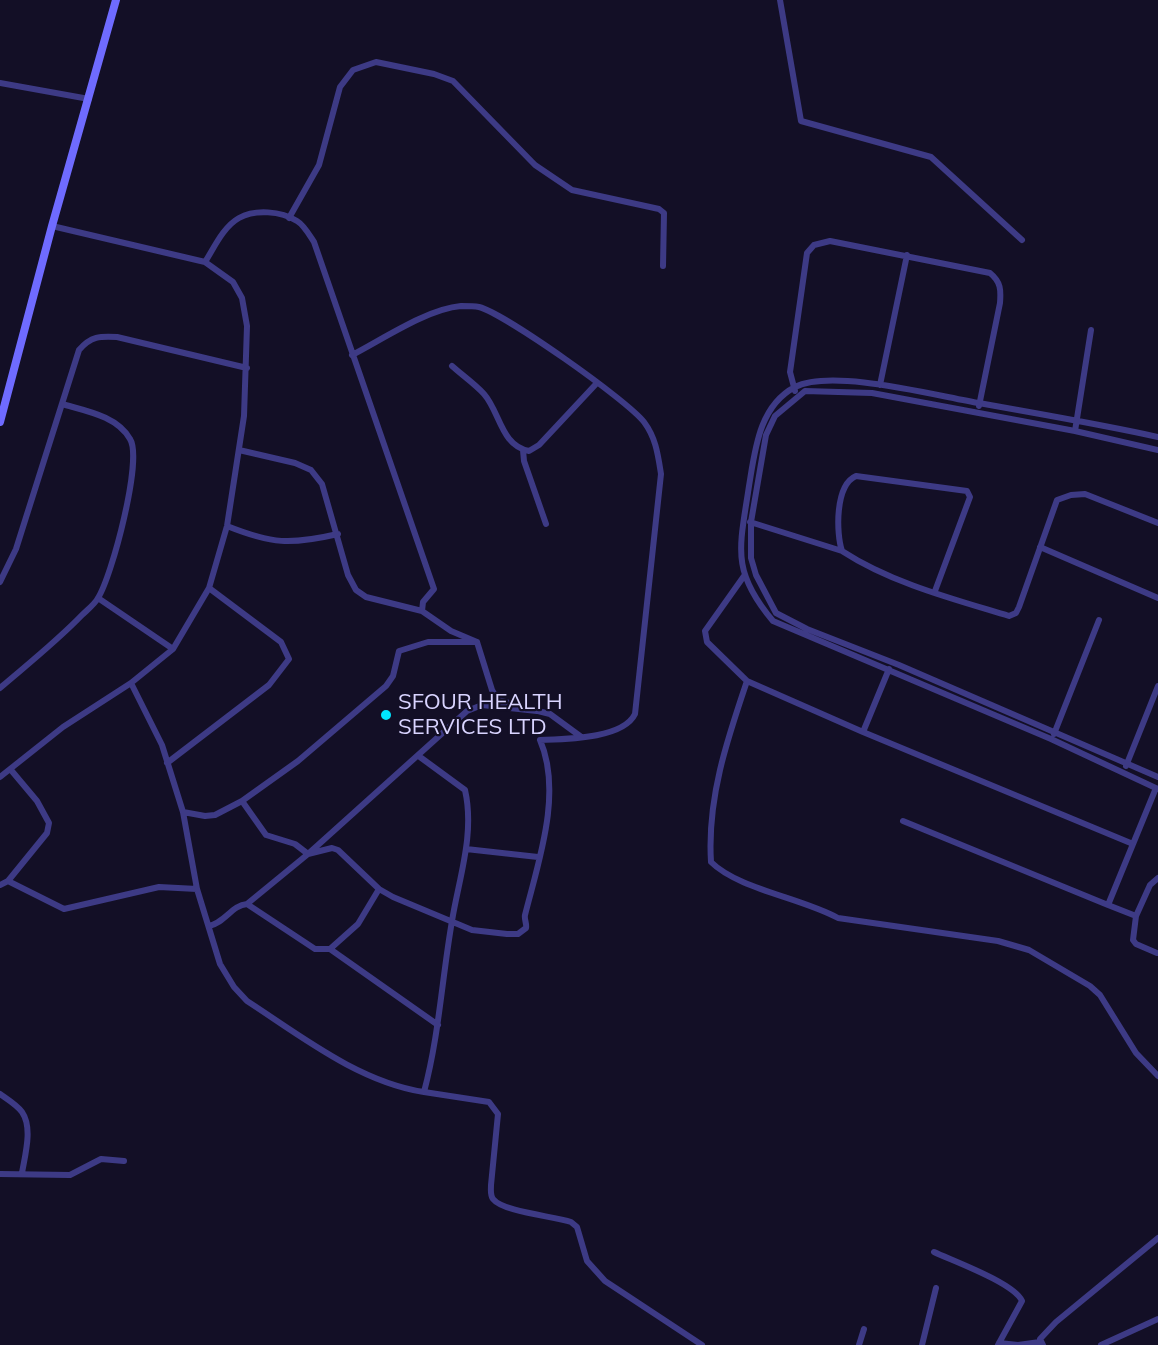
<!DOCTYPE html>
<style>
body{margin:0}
canvas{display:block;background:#130f26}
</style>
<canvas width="1158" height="1345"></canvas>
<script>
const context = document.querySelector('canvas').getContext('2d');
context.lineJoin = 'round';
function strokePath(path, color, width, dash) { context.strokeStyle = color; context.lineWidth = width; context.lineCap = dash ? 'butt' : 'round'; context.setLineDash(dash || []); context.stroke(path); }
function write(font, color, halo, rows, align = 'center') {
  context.font = font + ' Mulish,sans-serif'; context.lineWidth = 4.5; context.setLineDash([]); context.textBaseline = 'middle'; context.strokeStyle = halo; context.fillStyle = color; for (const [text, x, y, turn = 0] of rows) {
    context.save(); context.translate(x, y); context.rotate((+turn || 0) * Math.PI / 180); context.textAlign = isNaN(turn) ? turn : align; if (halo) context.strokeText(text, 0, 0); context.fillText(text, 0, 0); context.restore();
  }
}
strokePath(new Path2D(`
 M780 0 801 121 931 157 1022 240
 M0 83 89 99
 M289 218 319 165 340 87 353 70 376 62 434 74 453 81 535 165 572 190 659 209 664 213 663 266
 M205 262C214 248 223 227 239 218 255 209 281 211 297 221 304 225 310 236 314 242L434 589 423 602 422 611 366 597 356 590 348 575 322 484 311 470 295 463 239 450
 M352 355C383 339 427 309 461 306 466 306 474 306 479 307 505 314 627 400 644 422 656 438 658 455 661 474L635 714C623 739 565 739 540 740
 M452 366C462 375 475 384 484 394 500 412 501 446 529 451L539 445 596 384
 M880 385 907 255
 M795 391 790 372 807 253 814 245 830 241 990 273C1001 282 1001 290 1000 303L979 406
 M1075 431 1091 330
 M1158 437C1099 424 1039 414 979 403 937 396 832 368 795 387 759 406 755 450 749 486 740 547 730 570 773 621L1051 739 1158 789
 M523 450 524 461 546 524
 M1158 450 1075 431 872 393 805 391 775 416 766 435 751 522V558L756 575 776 613 807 629 899 665 1158 777
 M750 522 842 551
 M227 526C272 544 290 545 338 534
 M1040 547 1158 598
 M744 576 705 631 707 642 747 681 863 732 889 669
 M0 582 16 549 79 350C91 336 100 336 117 337L247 368
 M935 591 970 497 967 491 856 476C835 485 836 533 842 551 891 583 953 599 1009 616L1016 613 1019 607 1057 500 1071 495 1085 494 1158 523
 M98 598 173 649
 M422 611 451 631 477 642 492 690 498 700 516 705
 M747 681C727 740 707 799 711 862 738 889 802 898 838 918L998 941 1029 950 1090 986 1100 995 1136 1053 1158 1076
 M131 683 162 745 183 812 197 889 220 964 234 987 247 1001C301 1036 359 1082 424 1092 439 1036 442 978 452 921 459 878 475 834 465 790L420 757
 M0 688C28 664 57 641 82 615 87 610 95 604 98 598 112 576 143 459 130 439 117 416 86 411 62 404
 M534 710 550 714 580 736
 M863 732 1133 844
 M1054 734 1099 620
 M167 763 269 685 289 659 281 642 209 588
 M1126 766 1158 686
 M0 777 63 727 131 683 173 649 209 588 227 526 244 416 247 326 242 298 233 282 205 262 52 226
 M242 801 266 835 295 844 308 854 332 848 338 850 379 889 393 897 472 930 507 934H518L526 928C527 924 524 919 525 915 538 863 563 793 540 740H544
 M183 812 205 816 215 815 242 801 298 761 386 686 393 676 399 651 428 642H477
 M903 821 1108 905 1156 788
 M466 849 538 857
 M8 881 64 909 159 887 197 889
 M0 885 8 881 47 833 49 823 37 801 11 770
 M247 904 308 854 467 711 482 705 537 711
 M1108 905 1136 916 1150 885 1158 878
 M1136 916 1133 940 1136 944 1157 953
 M209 926C225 923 232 905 247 904L315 949H330L358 924 379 889
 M330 949 438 1025
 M424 1092 489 1102 498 1114 491 1185C491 1191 490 1195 493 1199 503 1212 553 1216 571 1222L577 1227 587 1261 605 1281 702 1345
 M0 1094C7 1099 17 1105 22 1112 33 1128 25 1155 22 1173
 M0 1174 70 1175 101 1159 124 1161
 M934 1252C953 1261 1014 1283 1022 1301L998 1345
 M999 1343 1018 1345 1040 1342
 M859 1345 864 1329
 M922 1345 936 1288
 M1043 1345 1040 1339 1056 1322 1158 1238
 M1101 1345 1158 1319`), '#3d3a85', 6);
strokePath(new Path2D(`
 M0 422 52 226 116 0`), '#6f6bff', 8);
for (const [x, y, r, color] of [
 [386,715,6,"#00e5ff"]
]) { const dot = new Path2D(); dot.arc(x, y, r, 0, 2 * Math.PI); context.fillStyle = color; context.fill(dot); strokePath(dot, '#130f26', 2); }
write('22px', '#d9d4ff', '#130f26', [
 ["SFOUR HEALTH",398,702],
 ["SERVICES LTD",398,727]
], 'left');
</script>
